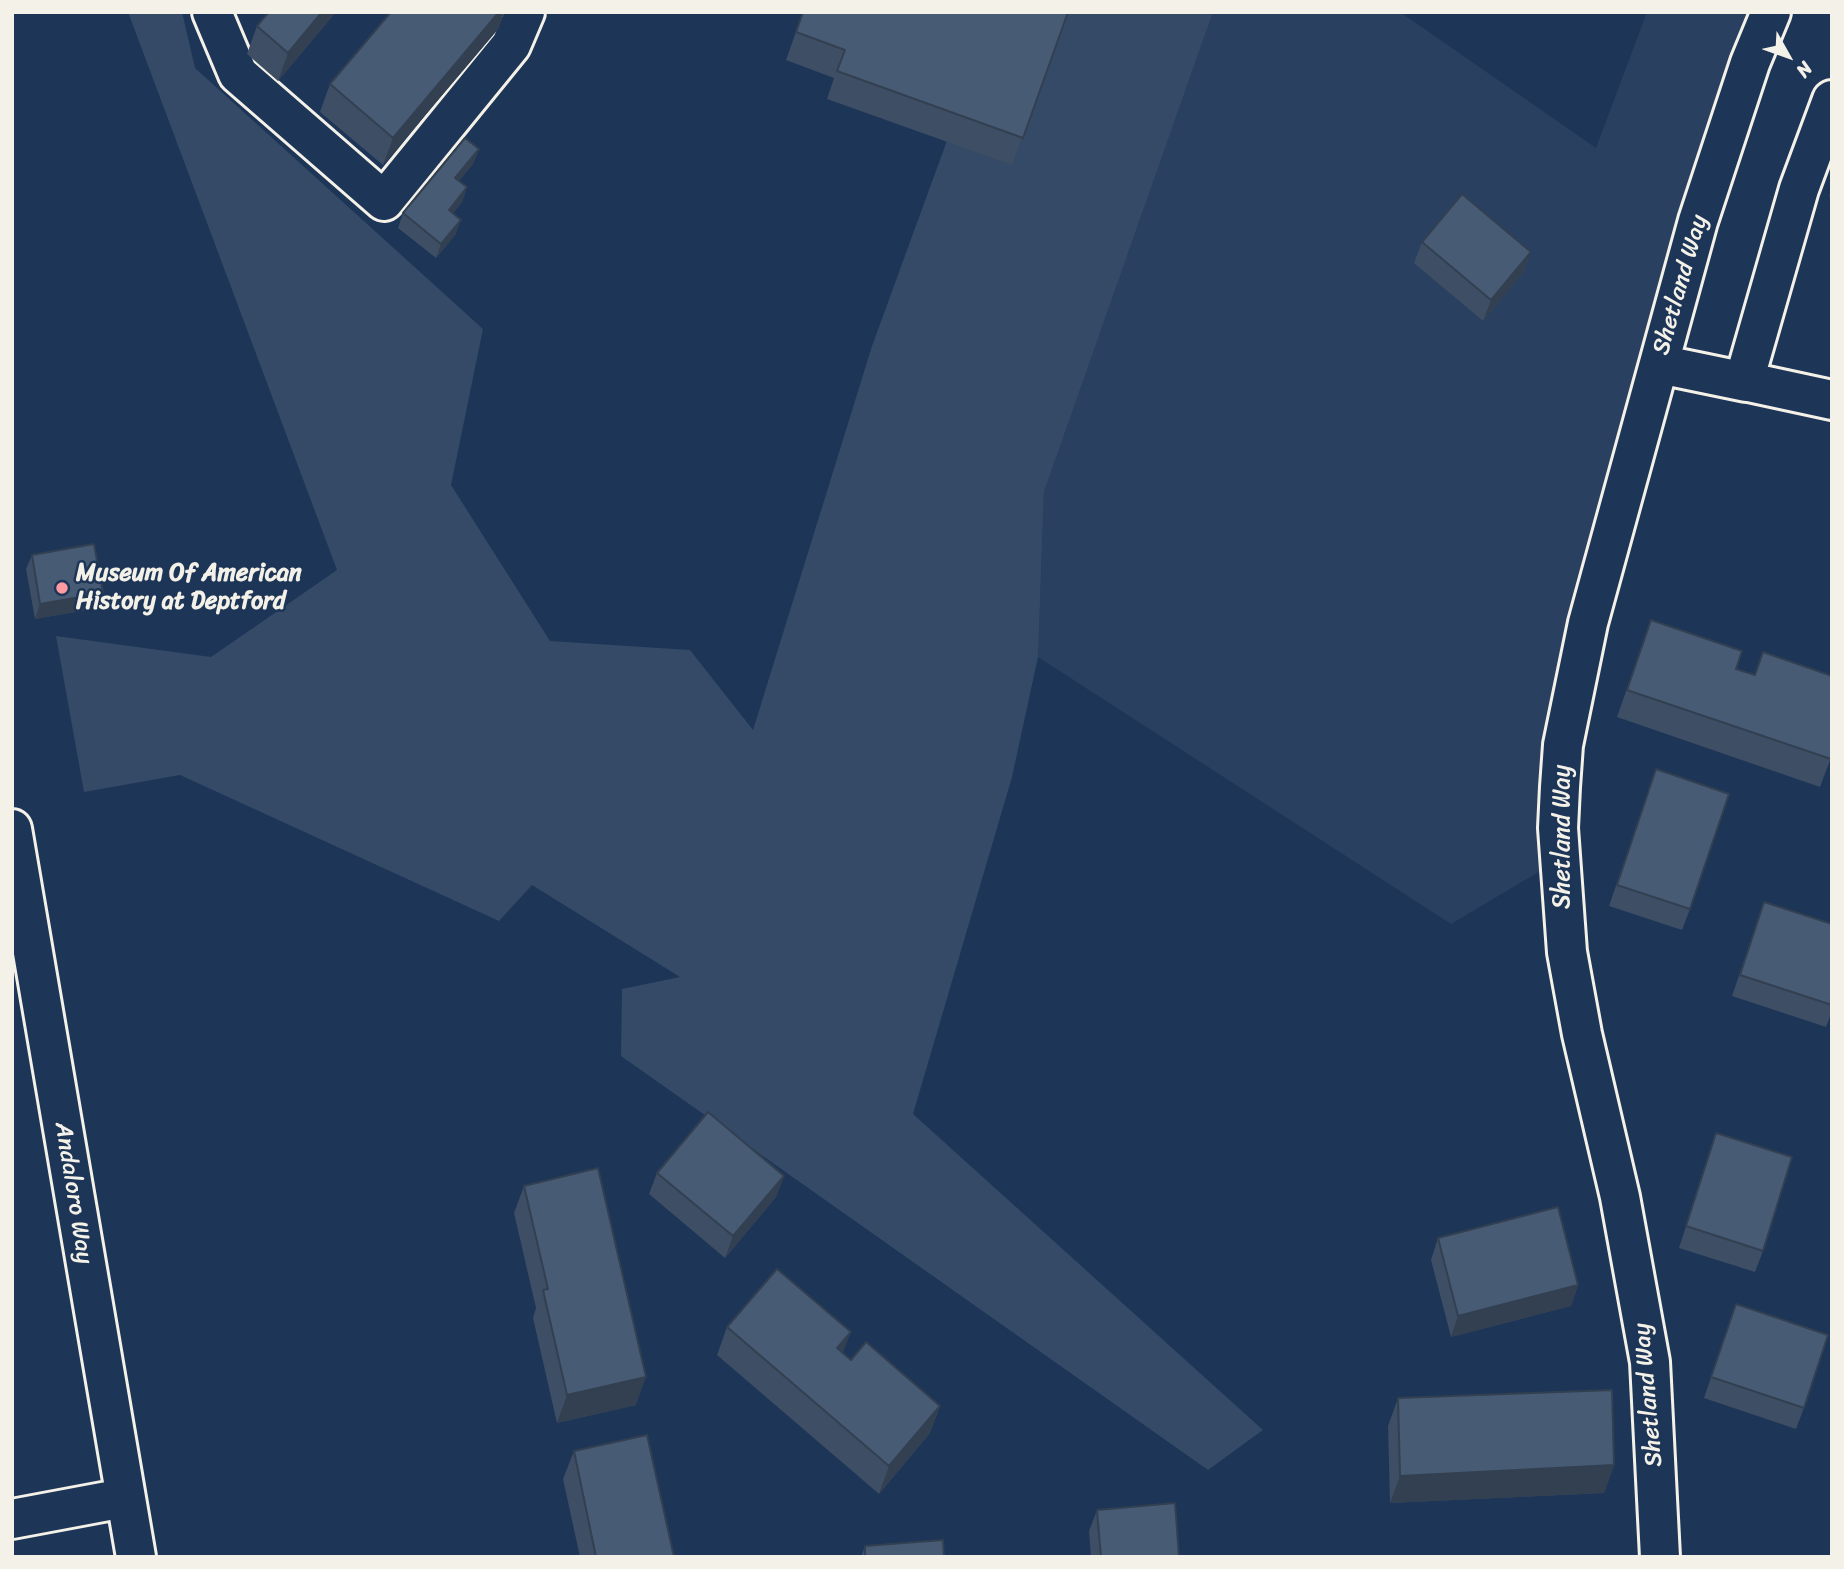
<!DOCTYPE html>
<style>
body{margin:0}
#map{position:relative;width:1844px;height:1569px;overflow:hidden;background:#1d3557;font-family:Sriracha,sans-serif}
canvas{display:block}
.frame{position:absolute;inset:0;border:14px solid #f4f1e8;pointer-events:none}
.north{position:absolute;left:1753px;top:21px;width:70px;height:70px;-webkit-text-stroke:5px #1d3557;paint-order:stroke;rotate:130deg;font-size:19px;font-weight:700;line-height:28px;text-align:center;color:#f4f1e8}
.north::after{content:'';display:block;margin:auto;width:24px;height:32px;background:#f4f1e8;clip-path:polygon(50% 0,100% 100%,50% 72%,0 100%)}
</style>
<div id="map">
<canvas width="1844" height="1569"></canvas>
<div class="frame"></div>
<div class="north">N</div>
</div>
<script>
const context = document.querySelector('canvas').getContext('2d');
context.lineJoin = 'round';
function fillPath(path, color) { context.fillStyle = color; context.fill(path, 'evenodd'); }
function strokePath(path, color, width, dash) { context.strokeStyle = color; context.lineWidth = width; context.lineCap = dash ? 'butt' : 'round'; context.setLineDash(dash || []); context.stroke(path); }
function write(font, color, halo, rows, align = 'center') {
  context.font = font + ' Sriracha,sans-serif'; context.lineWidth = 5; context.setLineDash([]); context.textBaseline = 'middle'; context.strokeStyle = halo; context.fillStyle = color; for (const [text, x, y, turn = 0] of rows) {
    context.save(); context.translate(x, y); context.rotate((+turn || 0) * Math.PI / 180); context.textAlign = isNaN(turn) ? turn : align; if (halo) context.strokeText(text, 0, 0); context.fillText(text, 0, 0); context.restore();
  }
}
fillPath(new Path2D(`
 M1213 12H1400L1596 148 1647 12H1788L1598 553 1552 864 1451 924 1038 657 1044 492Z`), '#2a4060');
fillPath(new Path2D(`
 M128 12H182L195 68 483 329 451 485 550 641 690 650 753 730 872 346 994 12H1213L1044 492 1038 657 1012 777 913 1114 1263 1430 1208 1470 621 1056 622 989 680 977 532 885 499 921 180 775 84 792 56 636 211 657 337 570Z`), '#354a67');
const minor = new Path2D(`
 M212 12 238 74 384 201 511 45 525 12
 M1832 100 1799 189 1744 381 1832 400
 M1659 364 1746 382
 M12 829 136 1557
 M12 1519 124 1498
 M1660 1557 1650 1362 1620 1197 1582 1034 1567 952 1558 828 1560 787 1563 745 1588 623 1698 221 1750 63 1771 12`);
strokePath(minor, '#f4f1e8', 44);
strokePath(minor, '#1d3557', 38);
fillPath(new Path2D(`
 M336 12 278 81 247 54 257 26Z
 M803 12H1068L1012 165 827 99 834 78 786 60Z
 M499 28 383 165 320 112 330 84Z
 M479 149 473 164 459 181 467 187 462 202 453 213 456 234 436 258 398 228 403 213Z
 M1832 188V199L1829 196Z
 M1422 242 1531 252 1523 273 1483 321 1414 263Z
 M32 555 98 608 35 619 26 569Z
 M1651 620 1736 669 1832 755 1820 787 1617 717Z
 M1656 769 1690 909 1682 930 1609 906Z
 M1764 902 1832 924V1011L1826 1027 1732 996Z
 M1716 1133 1763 1251 1755 1272 1679 1248Z
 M657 1173 784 1176 776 1197 725 1258 649 1194Z
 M524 1186 636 1405 557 1423 533 1318 536 1308 514 1213Z
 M1438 1238 1578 1285 1571 1306 1451 1337 1431 1260Z
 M1736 1304 1804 1408 1796 1429 1704 1398Z
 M727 1327 843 1353 851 1360 940 1406 930 1433 879 1494 717 1355Z
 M1398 1398 1614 1465 1604 1493 1390 1503 1388 1426Z
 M574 1451 674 1557H580L563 1479Z
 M1097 1510 1179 1557H1091L1089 1531Z
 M865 1546 944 1557H861Z`), '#3e4e64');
fillPath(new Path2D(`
 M322 12H336L278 81 288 53Z
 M499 12H504L499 28 383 165 393 138Z
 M479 149 473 164 450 192 455 178Z
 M467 187 462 202 444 225 449 210Z
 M461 220 456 234 436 258 441 244Z
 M1531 252 1523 273 1483 321 1491 300Z
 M103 593 98 608 35 619 40 604Z
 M784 1176 776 1197 725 1258 733 1236Z
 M1578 1285 1571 1306 1451 1337 1458 1316Z
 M851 1332 840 1360 837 1348Z
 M646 1377 636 1405 557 1423 567 1395Z
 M940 1406 930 1433 879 1494 889 1466Z
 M1614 1465 1604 1493 1390 1503 1400 1476Z`), '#324051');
const building = new Path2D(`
 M269 12H322L288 53 257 26Z
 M391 12H499L393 138 330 84Z
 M803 12H1068L1023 138 837 71 845 50 796 32Z
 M465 138 479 149 455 178 467 187 449 210 461 220 441 244 403 213Z
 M1462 194 1531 252 1491 300 1422 242Z
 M94 544 103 593 40 604 32 555Z
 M1651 620 1742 651 1736 669 1755 675 1763 652 1832 676V755L1831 759 1627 690Z
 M1656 769 1729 794 1690 909 1617 885Z
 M1764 902 1832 924V1005L1740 975Z
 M708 1112 784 1176 733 1236 657 1173Z
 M1716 1133 1792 1157 1763 1251 1686 1226Z
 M598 1168 646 1377 567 1395 543 1290 548 1289 524 1186Z
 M1558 1207 1578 1285 1458 1316 1438 1238Z
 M777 1269 851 1332 837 1348 851 1360 866 1342 940 1406 889 1466 727 1327Z
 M1736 1304 1828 1335 1804 1408 1711 1377Z
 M1612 1390 1614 1465 1400 1476 1398 1398Z
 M647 1435 674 1557H596L574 1451Z
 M1175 1503 1179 1557H1101L1097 1510Z
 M943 1540 944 1557H865V1546Z`);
fillPath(building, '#485b74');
strokePath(building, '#324051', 2);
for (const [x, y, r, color] of [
 [62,588,7,"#ff9aa2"]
]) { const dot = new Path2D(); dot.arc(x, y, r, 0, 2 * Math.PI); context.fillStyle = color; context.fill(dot); strokePath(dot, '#1d3557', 2.5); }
write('24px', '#f4f1e8', '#1d3557', [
 ["Shetland Way",1681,285,-74],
 ["Shetland Way",1563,837,-90],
 ["Andaloro Way",73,1193,81],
 ["Shetland Way",1649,1395,-95]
]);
write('bold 24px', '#f4f1e8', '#1d3557', [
 ["Museum Of American",76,574],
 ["History at Deptford",76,602]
], 'left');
</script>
